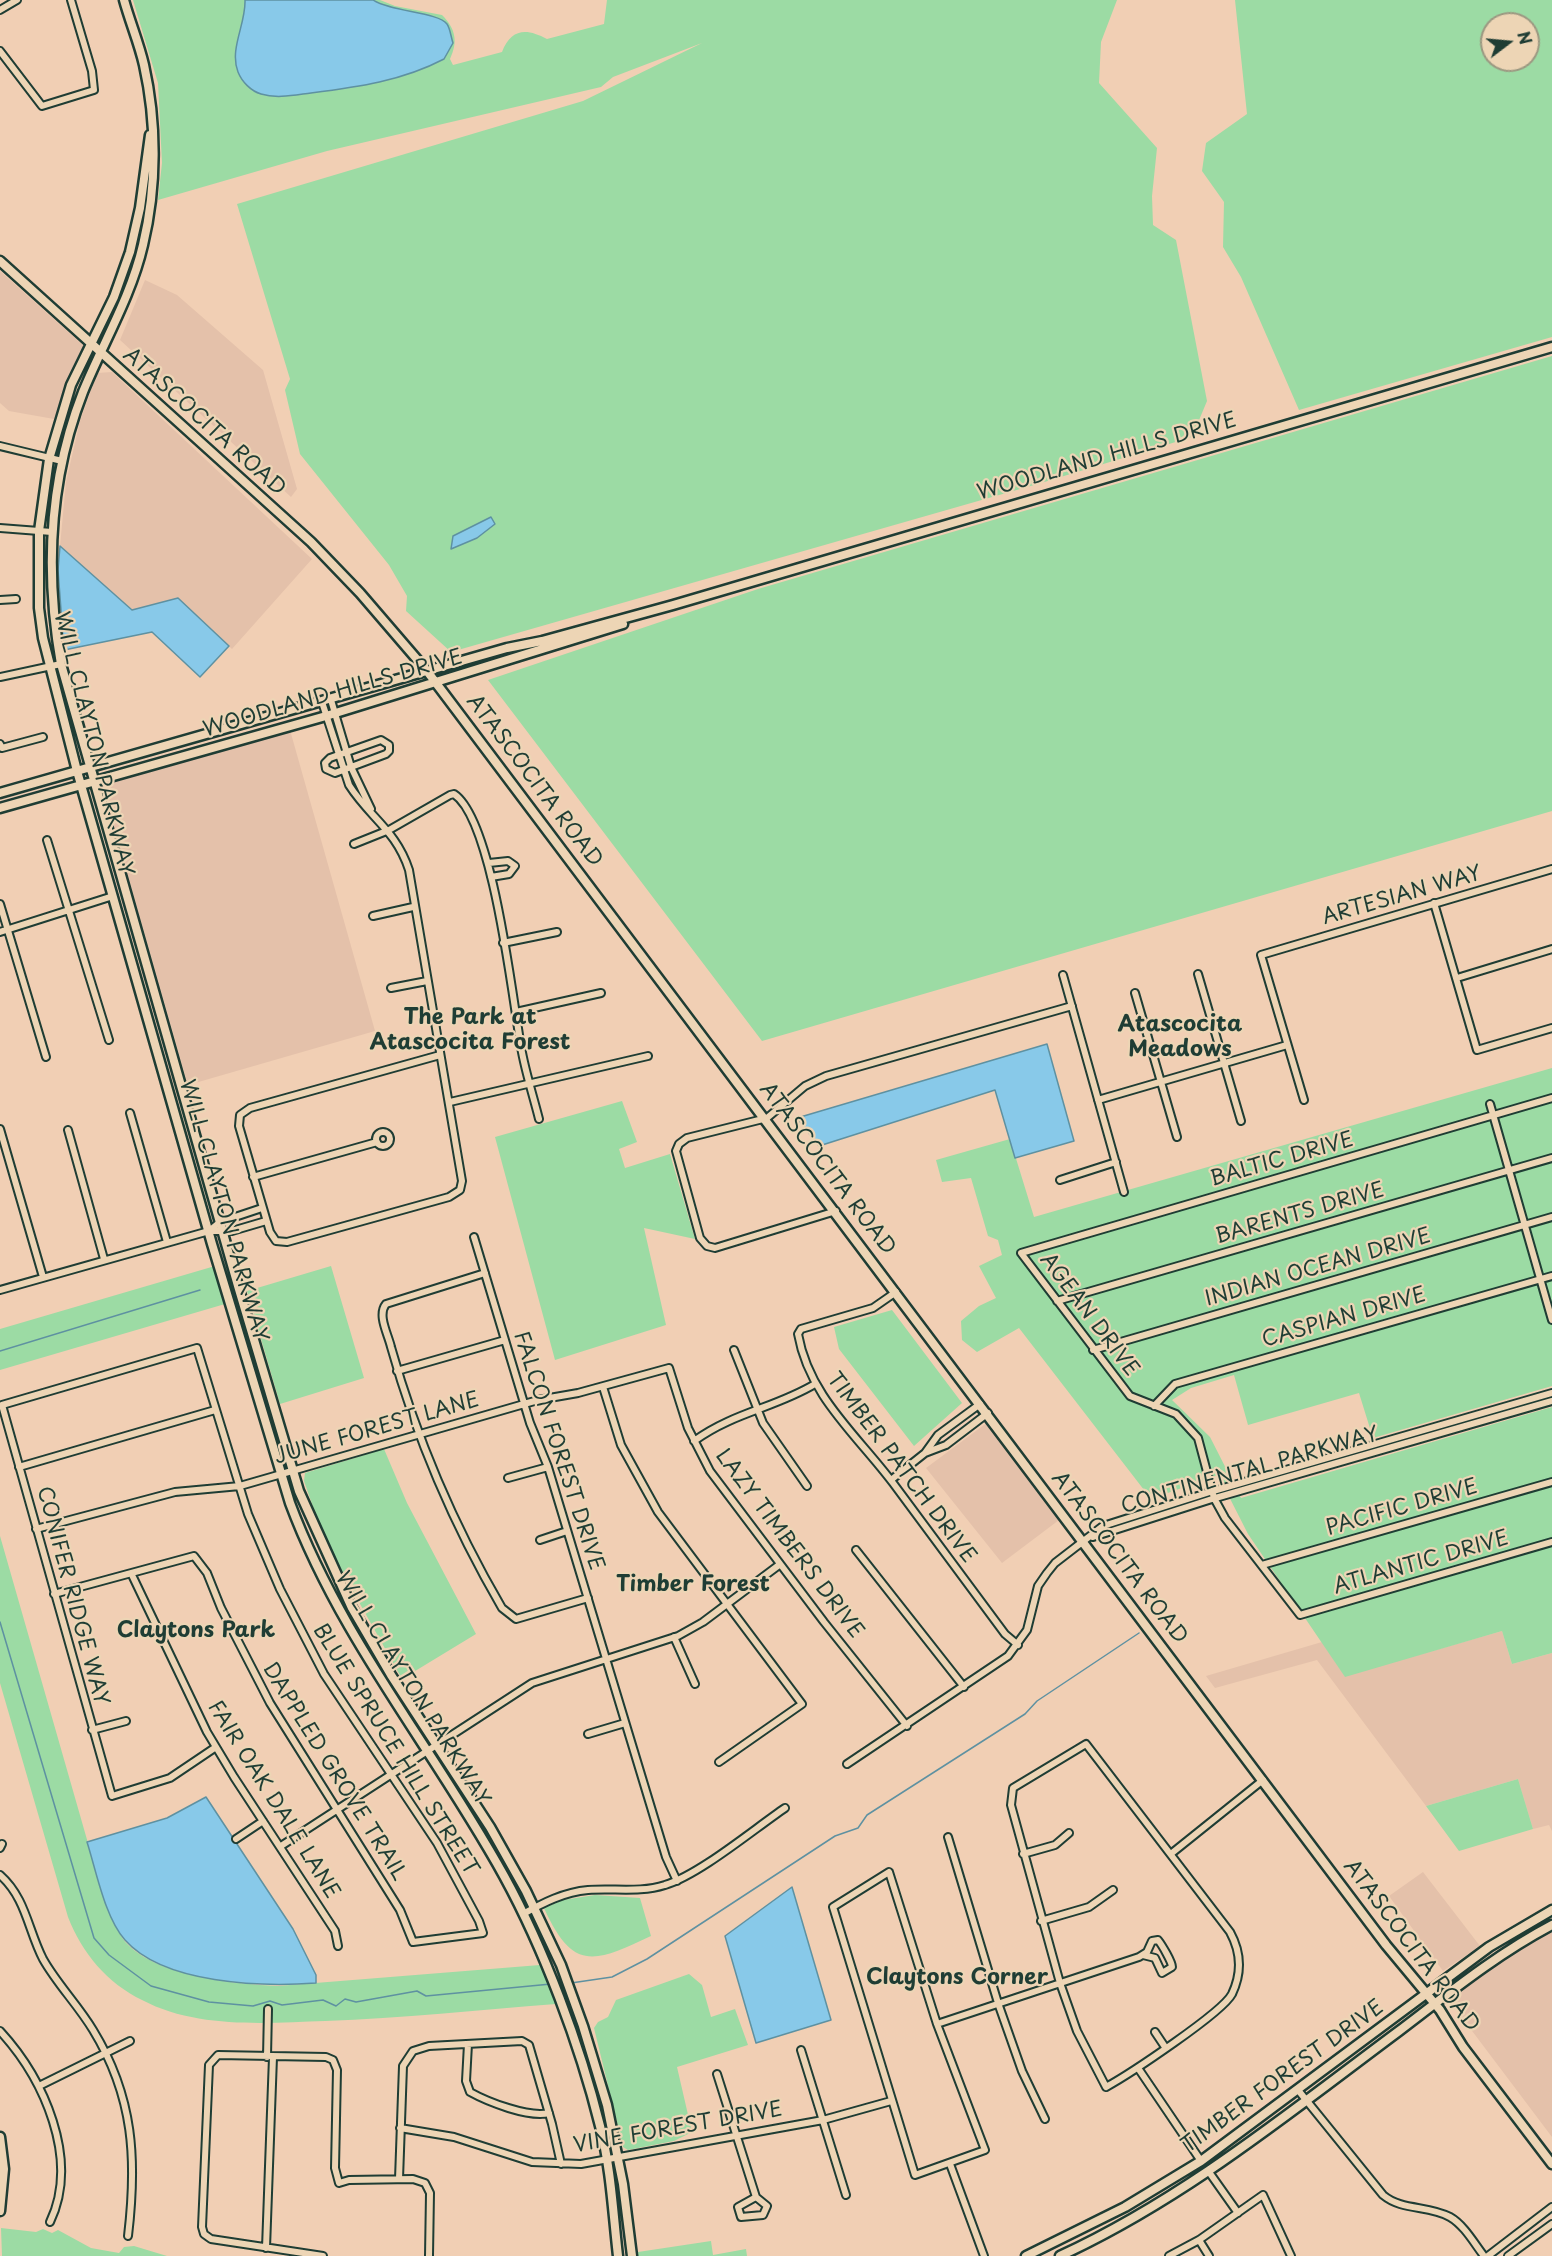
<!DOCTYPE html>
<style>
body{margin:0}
#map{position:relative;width:1552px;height:2256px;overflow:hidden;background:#f1cfb4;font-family:"Playpen Sans",sans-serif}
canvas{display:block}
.north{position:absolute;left:1480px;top:12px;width:60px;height:60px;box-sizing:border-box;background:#edd5b5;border:2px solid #9b9881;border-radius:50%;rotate:74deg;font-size:16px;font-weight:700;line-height:24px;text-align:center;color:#1f3d34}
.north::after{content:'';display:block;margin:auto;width:21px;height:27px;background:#1f3d34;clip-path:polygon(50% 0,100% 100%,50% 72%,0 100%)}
</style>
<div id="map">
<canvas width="1552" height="2256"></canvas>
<div class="north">N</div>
</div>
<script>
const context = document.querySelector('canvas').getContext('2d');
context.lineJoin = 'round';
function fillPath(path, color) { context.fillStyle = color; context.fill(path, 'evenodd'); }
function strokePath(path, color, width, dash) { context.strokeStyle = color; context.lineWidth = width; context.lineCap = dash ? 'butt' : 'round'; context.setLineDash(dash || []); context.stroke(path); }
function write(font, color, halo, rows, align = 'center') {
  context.font = font + ' "Playpen Sans",sans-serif'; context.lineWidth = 4.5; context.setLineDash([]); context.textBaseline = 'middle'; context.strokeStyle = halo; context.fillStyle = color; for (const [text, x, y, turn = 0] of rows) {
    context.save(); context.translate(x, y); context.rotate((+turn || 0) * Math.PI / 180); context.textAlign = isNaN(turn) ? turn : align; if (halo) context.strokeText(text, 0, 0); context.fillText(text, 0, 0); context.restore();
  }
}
fillPath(new Path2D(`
 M0 271 84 346 54 419 9 411 0 403Z
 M145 280 177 295 263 370 297 489 291 497 120 340Z
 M112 372 312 559 232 649 178 598 132 610 60 546 66 482 80 421 97 373Z
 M290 730 375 1031 188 1085 102 784Z
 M988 1422 1059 1520 1002 1563 926 1468Z
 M1502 1631 1512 1664 1552 1653V1831L1549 1825 1533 1829 1518 1779 1426 1806 1317 1660 1215 1688 1206 1676 1322 1642 1345 1676Z
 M1423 1872 1480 1946 1443 1971 1389 1896Z
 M1552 1931V2137L1448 1999 1498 1963Z`), '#e4c1aa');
fillPath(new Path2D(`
 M133 0H380L395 6 442 15C456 29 458 42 450 59L453 65 502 52C511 28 527 28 547 39L604 24 607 0H1117L1101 42 1099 83 1157 148 1152 196 1153 225 1176 240 1207 401 1192 437 1041 483 451 652 406 611 407 596 389 565 300 454 285 390 290 379 237 204 583 101 702 43 613 77 601 87 327 151 158 200 162 163 158 83Z
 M1235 0H1552V337L1299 410 1241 277 1223 247 1224 202 1202 171 1206 143 1247 114ZM1492 24H1528V60H1492Z
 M1552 356V811L762 1041 488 680 758 589Z
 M1552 1068V1386L1373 1438 1359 1393 1248 1425 1234 1375 1191 1388 1172 1400 1210 1437 1241 1498 1552 1407V1653L1512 1664 1502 1631 1345 1677 1248 1534 1218 1475 1151 1499 1019 1328 977 1352 962 1340 961 1321 979 1306 996 1298 979 1266 1002 1255 998 1240 988 1236 971 1178 942 1182 936 1160 1010 1139 1034 1217Z
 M622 1101 637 1142 619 1149 625 1168 670 1154 695 1239 644 1228 666 1325 555 1360 495 1137Z
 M215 1266 225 1304 0 1370V1329Z
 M331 1266 364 1378 280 1404 247 1291Z
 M892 1310 962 1403 914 1446 839 1349 834 1327Z
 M384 1449 407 1503 476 1634 402 1679 331 1552 320 1527 304 1481 305 1473Z
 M0 1536 102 1892C109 1907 114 1926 123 1939 151 1976 235 1984 278 1986L540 1965 556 2004C479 2010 402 2018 325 2021 265 2023 197 2029 142 2000 107 1983 82 1953 68 1917L0 1683Z
 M1518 1779 1533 1829 1459 1851 1426 1806Z
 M595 1895 640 1898 651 1936C594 1963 573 1972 544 1908L563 1900Z
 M689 1974 702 1985 711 2017 735 2009 748 2045 677 2067 692 2132 674 2141 628 2150 623 2147 594 2028 598 2022 608 2017 616 2000Z
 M1 2228 36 2232 43 2229 52 2233 58 2230 91 2248 119 2253 124 2247 134 2246 167 2256H2Z
 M711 2241 713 2255 746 2249 747 2256H638V2252Z`), '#9cdba4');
const water = new Path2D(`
 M245 0H373C391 12 438 12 447 24 450 28 451 37 453 43L444 59C402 81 358 87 311 93 295 95 277 99 261 94 251 91 242 82 238 72 229 49 246 24 245 0Z
 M491 517 495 524 477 538 451 549 453 536Z
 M60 546 132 610 178 598 229 646 200 677 152 632 64 650 58 570Z
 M1047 1044 1074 1141 1015 1158 995 1090 819 1146 797 1118Z
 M206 1797 293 1929 316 1975V1983C261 1987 164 1984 125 1940 105 1918 96 1870 87 1842L167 1818Z
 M792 1887 831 2020 756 2043 725 1936Z`);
fillPath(water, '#88c9e9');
strokePath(water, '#5e91a1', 1.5);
strokePath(new Path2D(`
 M0 1351 200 1290
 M0 1622 94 1938 109 1955 151 1986 209 2002 253 2006 270 2001 282 2005 323 2000 336 2006 345 1999 356 2002 417 1991 426 1996 551 1984
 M571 1983 612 1977 647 1959 835 1836 858 1828 867 1815 1025 1714 1037 1701 1139 1633`), '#5e91a1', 1.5);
const street = new Path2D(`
 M0 10 17 0
 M0 51 42 106 94 90 92 71 71 0
 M0 446 62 461
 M0 528 52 532
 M0 600 16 599
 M0 677 61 664
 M331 700 351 767 371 809
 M322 702 349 785C370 818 396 830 409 870L462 1181 460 1190 449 1197 287 1242 276 1241 270 1232 239 1126 240 1115 250 1108 440 1055
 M381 740 389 745V751L386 754 335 773 326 769 325 763 330 758Z
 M0 744 2 748 43 737
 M47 840 109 1040
 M354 844 389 830 450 795 454 794C493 820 512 996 521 1047 525 1071 533 1095 539 1119
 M489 863 508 861 515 866 509 874 491 877
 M1434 903 1477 1050 1552 1028
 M0 904 46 1057
 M373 916 413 907
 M0 932 113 896
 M503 943 557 932
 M1198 974 1241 1121
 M1063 975 1124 1192
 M1457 978 1552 949
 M391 988 427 981
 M1135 993 1177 1137
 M516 1012 601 993
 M1552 1098 1021 1253 1130 1396 1176 1414 1198 1438 1214 1498 1225 1518 1300 1615 1552 1542
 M1098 1100 1287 1045
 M1304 1100 1261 955 1552 869
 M450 1102 648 1056
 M1490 1104 1552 1320
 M130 1113 167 1242
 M0 1129 43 1277
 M68 1130 104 1259
 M376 1139a7 7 0 1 1 14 0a7 7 0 1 1-14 0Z
 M253 1177 377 1142
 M1060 1180 1116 1162
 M836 1211 715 1248 707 1246 700 1238 676 1151 679 1144 687 1138 767 1118 805 1086 826 1076 1072 1006
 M209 1231 220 1222 262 1208
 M474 1237 530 1423 548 1467 666 1857 677 1881
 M485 1273 386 1304C377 1315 388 1334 391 1347 417 1440 453 1524 502 1608L516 1619 588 1598
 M0 1290 209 1231H232L266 1221
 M896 1292 873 1308 801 1329 798 1334C809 1396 856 1434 893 1483 930 1533 967 1583 1005 1634L1018 1645
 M1057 1301 1552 1158
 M734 1350 763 1423 807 1486
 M1093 1350 1552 1217
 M397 1371 505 1340
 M603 1387 621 1445 658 1512 802 1704 719 1762
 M1154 1406 1175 1384 1552 1276
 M694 1441C734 1412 775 1408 815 1384
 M925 1453 946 1445 988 1413
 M19 1467 215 1410
 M508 1478 548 1467
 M891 1480 925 1453 938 1435 980 1404
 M36 1529 175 1492 240 1486 538 1400 578 1393 669 1368 688 1428 710 1471 824 1622 907 1726
 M1093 1537 1212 1499 1552 1401
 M540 1540 567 1531
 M856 1550 964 1687
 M1262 1565 1552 1482
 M132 1575 207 1732 234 1777 335 1931 338 1946
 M54 1594 194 1556 207 1573 221 1608 270 1703 400 1910 413 1942 483 1933 479 1921 437 1843 324 1674 280 1589 248 1514 197 1348 2 1405 112 1796 170 1778 216 1747
 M674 1637 695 1684
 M92 1730 126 1721
 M588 1734 625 1723
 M1086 1744 1230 1932C1241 1952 1242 1973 1232 1994 1222 2013 1128 2075 1106 2087L1077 2031 1060 1983 1011 1805 1013 1788Z
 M847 1764 1008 1656 1027 1630 1038 1586 1047 1573 1055 1563 1103 1526 1213 1491 1552 1393
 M948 1837 998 2003 1022 2071 1045 2119
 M236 1839 263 1821
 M281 1846 532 1683 678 1636 703 1622 779 1565
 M0 1848 2 1844
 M1172 1853 1263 1780
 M1023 1854 1055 1845 1069 1833
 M889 1872 937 2024 985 2150 915 2175 833 1907Z
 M0 1875C26 1898 28 1930 43 1959 57 1984 78 2005 93 2030 134 2097 137 2160 128 2236
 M523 1914C543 1903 564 1892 588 1890 614 1888 640 1893 665 1885 699 1875 754 1829 785 1808
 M1041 1921 1089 1907 1113 1890
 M937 2024 1139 1957 1147 1952 1152 1941 1158 1940C1162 1945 1172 1962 1172 1967L1162 1973 1155 1958 1143 1955
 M0 2031C44 2079 80 2159 50 2222
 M1155 2032 1165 2047
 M468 2044 466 2081 470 2092C488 2102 529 2118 549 2113
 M801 2050 846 2195
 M267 2057 268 2009
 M1138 2068 1201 2161
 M717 2074 756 2197 767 2206 763 2215 741 2217 738 2207 756 2197
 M39 2086 130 2041
 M1298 2090 1383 2195C1402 2211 1428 2205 1450 2217 1464 2225 1474 2243 1484 2256
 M400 2128 454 2137 532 2162 581 2164 823 2120 891 2101
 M950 2164 984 2256
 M1209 2172 1238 2213
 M399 2179 403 2066 413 2051 429 2046 522 2041 529 2045 552 2124 561 2164
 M1199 2240 1209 2256
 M266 2248 273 2057
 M323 2256 211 2239 204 2234 202 2227 209 2065 218 2055 326 2057 333 2060 337 2070 335 2168 339 2183 349 2180 413 2179 425 2183 430 2193 429 2256
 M1169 2256 1199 2240 1263 2195 1291 2256
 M1488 2256 1552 2207
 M1508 2256 1552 2224`);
const secondary = new Path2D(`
 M124 0C130 22 139 43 144 65 157 123 157 187 143 245 131 297 103 343 83 392 49 479 45 573 61 664L238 1286 299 1491 352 1608 391 1675 490 1827 526 1891 561 1965 583 2026 607 2105 623 2184 632 2256
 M150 135 140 208 130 252 114 297 71 385 49 459 39 531V608L43 638 77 771 212 1244 290 1503C341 1640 434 1749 504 1876 544 1949 580 2045 600 2126 611 2168 613 2213 618 2256
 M0 261 311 542 360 593 427 671 1386 1945 1440 2010 1463 2047 1552 2164
 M0 793 507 648 542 641 673 605 1552 347
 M0 808 326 716 623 624
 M0 2137 4 2169 0 2211
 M1026 2256 1125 2207 1201 2161 1489 1947 1552 1910
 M1060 2256C1184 2199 1290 2112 1399 2031 1449 1993 1497 1954 1552 1925`);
strokePath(street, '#1f3d34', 10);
strokePath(secondary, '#1f3d34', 13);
strokePath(street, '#edd5b5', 6);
strokePath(secondary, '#edd5b5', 8);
write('21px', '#1f3d34', '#edd5b5', [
 ["ATASCOCITA ROAD",204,422,42],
 ["WOODLAND HILLS DRIVE",1107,457,-16],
 ["WOODLAND HILLS DRIVE",333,694,-16],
 ["WILL CLAYTON PARKWAY",93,744,76],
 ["ATASCOCITA ROAD",534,781,53],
 ["ARTESIAN WAY",1402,896,-16],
 ["BALTIC DRIVE",1282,1160,-16],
 ["ATASCOCITA ROAD",827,1169,53],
 ["WILL CLAYTON PARKWAY",223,1211,74],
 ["BARENTS DRIVE",1300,1214,-16],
 ["INDIAN OCEAN DRIVE",1318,1268,-16],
 ["AGEAN DRIVE",1089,1315,53],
 ["CASPIAN DRIVE",1344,1318,-16],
 ["JUNE FOREST LANE",377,1429,-16],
 ["FALCON FOREST DRIVE",558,1451,72],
 ["TIMBER PATCH DRIVE",901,1468,53],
 ["CONTINENTAL PARKWAY",1250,1471,-16],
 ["PACIFIC DRIVE",1402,1508,-16],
 ["LAZY TIMBERS DRIVE",789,1544,53],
 ["ATASCOCITA ROAD",1119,1558,53],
 ["ATLANTIC DRIVE",1421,1563,-16],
 ["CONIFER RIDGE WAY",72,1596,75],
 ["WILL CLAYTON PARKWAY",412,1689,58],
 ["BLUE SPRUCE HILL STREET",395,1750,58],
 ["DAPPLED GROVE TRAIL",334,1772,58],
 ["FAIR OAK DALE LANE",273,1800,58],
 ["ATASCOCITA ROAD",1411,1946,53],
 ["TIMBER FOREST DRIVE",1283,2077,-36],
 ["VINE FOREST DRIVE",678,2128,-10]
]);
write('bold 22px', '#1f3d34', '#edd5b5', [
 ["The Park at",470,1018],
 ["Atascocita Forest",470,1043],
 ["Atascocita",1180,1025],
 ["Meadows",1180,1050],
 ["Timber Forest",693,1585],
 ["Claytons Park",196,1631],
 ["Claytons Corner",957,1978]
]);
</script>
